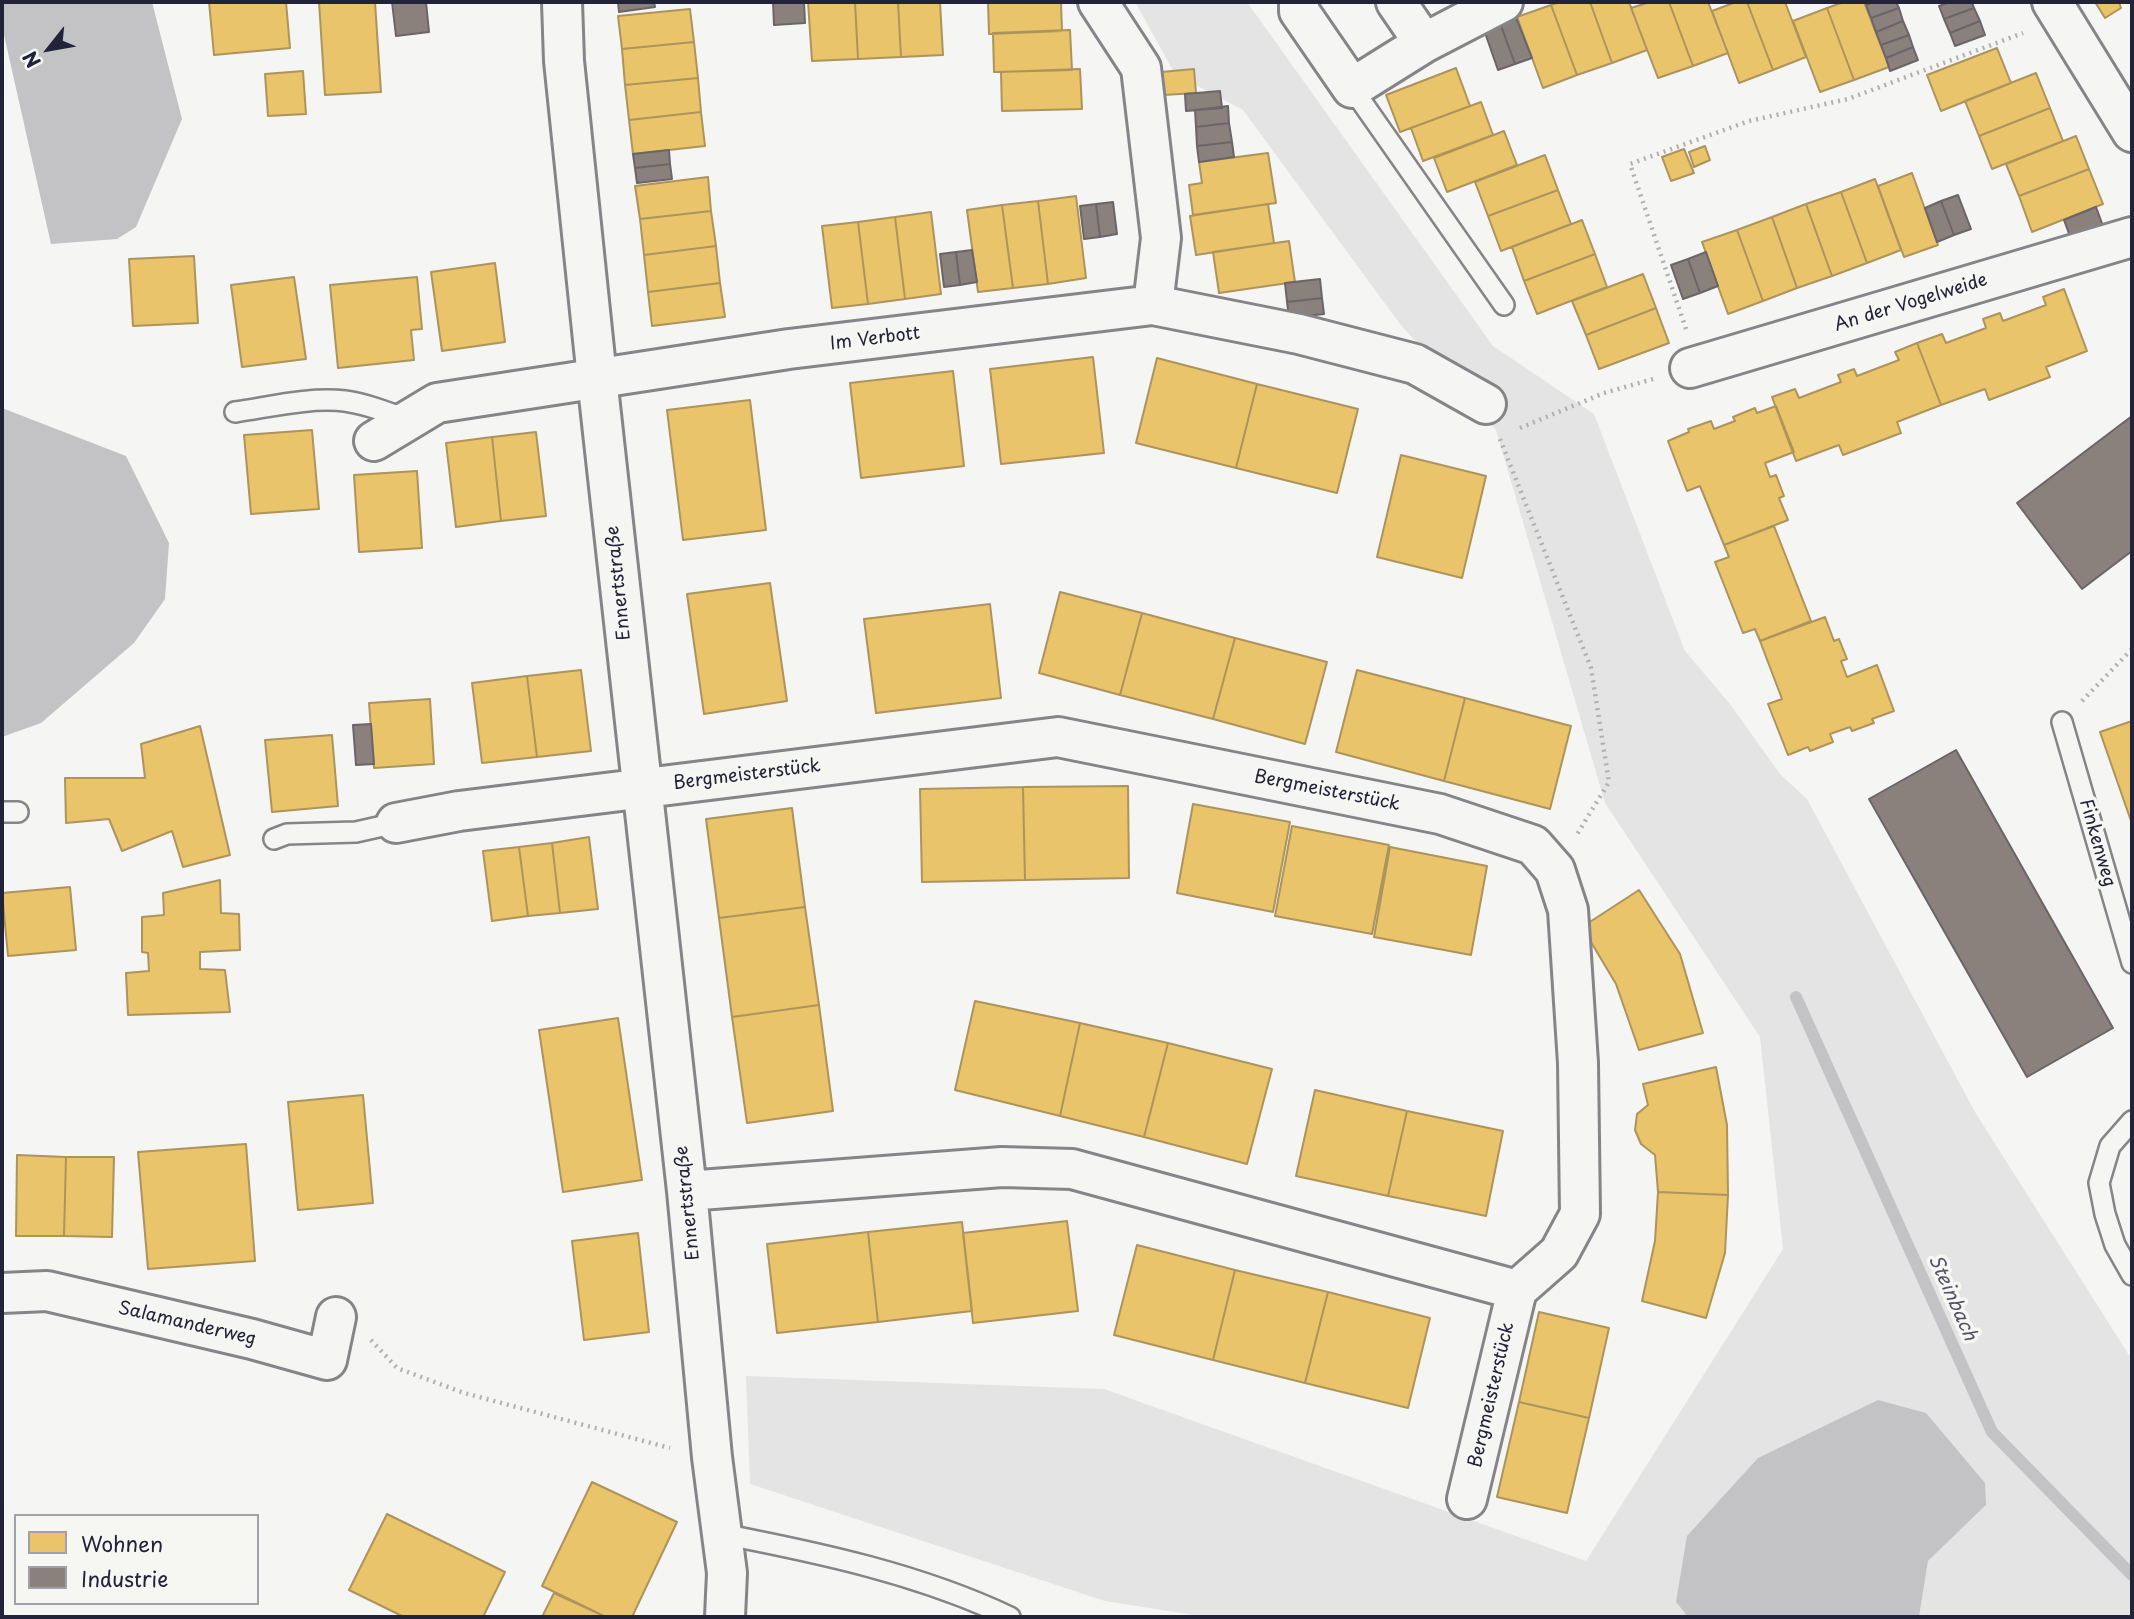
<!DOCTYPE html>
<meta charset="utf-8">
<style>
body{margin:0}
#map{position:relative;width:2134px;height:1619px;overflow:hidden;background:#f5f5f3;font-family:"Playpen Sans",sans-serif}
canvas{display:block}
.frame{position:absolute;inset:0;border:4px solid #22223b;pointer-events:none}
.legend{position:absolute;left:14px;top:1514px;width:245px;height:91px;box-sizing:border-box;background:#f6f6f2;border:2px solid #a1a1a9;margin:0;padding:9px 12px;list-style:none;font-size:21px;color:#22223b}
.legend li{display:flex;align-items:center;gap:14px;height:35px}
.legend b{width:35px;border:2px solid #a1a1a9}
.north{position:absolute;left:14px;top:14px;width:70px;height:70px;-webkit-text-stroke:5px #f6f6f2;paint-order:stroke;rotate:239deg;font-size:19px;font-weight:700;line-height:28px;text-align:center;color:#22223b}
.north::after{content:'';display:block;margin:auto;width:24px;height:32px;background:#22223b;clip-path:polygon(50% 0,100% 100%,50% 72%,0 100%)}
</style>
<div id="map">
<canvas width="2134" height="1619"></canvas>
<div class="frame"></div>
<ul class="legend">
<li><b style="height:19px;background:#e9c46a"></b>Wohnen</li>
<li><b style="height:19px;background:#8a817c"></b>Industrie</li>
</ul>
<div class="north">N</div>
</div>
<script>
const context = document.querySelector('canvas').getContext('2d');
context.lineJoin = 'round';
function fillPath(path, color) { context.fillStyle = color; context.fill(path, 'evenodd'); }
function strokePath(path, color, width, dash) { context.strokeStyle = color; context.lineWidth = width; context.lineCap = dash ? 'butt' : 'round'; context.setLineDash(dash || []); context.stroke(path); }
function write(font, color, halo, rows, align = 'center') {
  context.font = font + ' "Playpen Sans",sans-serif'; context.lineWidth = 7; context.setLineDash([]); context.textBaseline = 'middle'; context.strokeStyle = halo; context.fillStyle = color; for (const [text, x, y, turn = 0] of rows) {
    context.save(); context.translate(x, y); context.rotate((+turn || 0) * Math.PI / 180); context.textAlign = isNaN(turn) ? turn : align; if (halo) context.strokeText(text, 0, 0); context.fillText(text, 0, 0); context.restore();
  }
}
fillPath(new Path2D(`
 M1135 2H1247L1493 346 1594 414 1685 651 1730 704 1780 774 1807 799 1975 1112 2132 1360V1617H1919L1928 1561 1986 1505 1676 1602 1688 1617H1206L1105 1601 750 1484 746 1376 1104 1389 1586 1561 1783 1249 1760 1037 1605 803 1496 430 1400 324 1243 110 1175 74Z`), '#e4e4e4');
fillPath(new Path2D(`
 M2 2H152L182 119 136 227 117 239 51 244 2 26Z
 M2 408 126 456 169 543 165 599 134 643 41 723 2 737Z
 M1878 1400 1926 1413 1985 1483 1986 1505 1928 1561 1919 1617H1688L1676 1602 1687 1536 1758 1458Z`), '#c3c3c6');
const homes = new Path2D(`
 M209 2H286L290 48 214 55Z
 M319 2H375L381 92 325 95Z
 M808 2H855L858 59 812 61Z
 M855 2H898L901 57 858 59Z
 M898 2H940L943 55 901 57Z
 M988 2H1061L1062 31 989 34Z
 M1559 2H1590L1612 63 1577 75 1551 5Z
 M1590 2H1629L1647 50 1612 63Z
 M1650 2H1669L1693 66 1658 78 1631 8Z
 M1669 2H1708L1728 53 1693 66Z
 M1736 2H1747L1773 70 1739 83 1712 11Z
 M1747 2H1785L1806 57 1773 70Z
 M1844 2H1864L1889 67 1854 80 1827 8Z
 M2095 2H2119L2121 8 2105 18Z
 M1551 5 1577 75 1543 88 1517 17Z
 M1827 8 1854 80 1820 92 1793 21Z
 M690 9 694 42 622 49 618 16Z
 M1070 30 1072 70 994 72 993 33Z
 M694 42 698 78 625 85 622 49Z
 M1997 48 2011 83 1941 111 1927 75Z
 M1456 68 1470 106 1400 132 1386 95Z
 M1080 69 1082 109 1002 111 1001 72Z
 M1194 69 1196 93 1164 95 1161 72Z
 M303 71 306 114 268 116 265 74Z
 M2036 73 2050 108 1979 136 1965 101Z
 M698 78 701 112 629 120 625 85Z
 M1481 102 1493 135 1423 161 1411 128Z
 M2050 108 2063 141 1992 169 1979 136Z
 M701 112 705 146 633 154 629 120Z
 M1504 131 1517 165 1447 192 1434 158Z
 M2076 136 2089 169 2019 196 2006 164Z
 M1705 146 1710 160 1694 167 1689 152Z
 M1684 149 1694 173 1671 181 1662 157Z
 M1268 153 1276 203 1193 215 1189 185 1202 183 1199 162Z
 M1545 155 1558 190 1488 216 1475 182Z
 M2089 169 2103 204 2032 232 2019 196Z
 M1912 173 1938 245 1904 257 1878 186Z
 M708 177 711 211 640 219 635 186Z
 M1875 179 1901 250 1867 263 1841 192Z
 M1558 190 1571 224 1501 251 1488 216Z
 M1841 192 1867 263 1832 276 1806 204Z
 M1076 196 1086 278 1048 284 1038 201Z
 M1038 201 1048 284 1013 288 1002 205Z
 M1268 204 1274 243 1196 255 1190 216Z
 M1806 204 1832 276 1797 288 1772 217Z
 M1002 205 1013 288 978 292 967 210Z
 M711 211 716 246 644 255 640 219Z
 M931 212 941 294 905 299 895 217Z
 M895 217 905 299 868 304 858 222Z
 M1772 217 1797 288 1763 301 1737 230Z
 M1582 220 1595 254 1524 281 1512 247Z
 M858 222 868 304 832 308 822 226Z
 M1737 230 1763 301 1728 314 1702 242Z
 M1289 241 1295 282 1219 293 1213 252Z
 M716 246 720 283 648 292 644 255Z
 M1595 254 1607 287 1537 314 1524 281Z
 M194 256 198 323 133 326 129 259Z
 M495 263 505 342 442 351 431 272Z
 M1643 274 1656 308 1586 335 1572 301Z
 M294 277 306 359 242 367 231 285Z
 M417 277 422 329 411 330 414 360 338 368 330 285Z
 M720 283 725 317 652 326 648 292Z
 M2064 289 2087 351 2046 367 2050 377 1989 400 1985 389 1941 405 1917 343 1942 334 1946 343 1986 328 1983 319 2000 313 2003 321 2046 305 2043 297Z
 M1656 308 1669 343 1599 369 1586 335Z
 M1917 343 1941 405 1897 422 1901 433 1843 455 1839 445 1796 461 1772 397 1795 389 1799 398 1841 382 1838 375 1854 369 1857 376 1899 360 1895 352Z
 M1093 357 1104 453 1001 464 990 369Z
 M1157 358 1257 384 1236 468 1136 443Z
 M953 371 964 466 861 478 850 383Z
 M1257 384 1358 409 1337 493 1236 468Z
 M750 400 766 530 683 540 667 410Z
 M1776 406 1794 452 1765 463 1770 477 1776 475 1784 496 1779 498 1788 520 1724 545 1700 486 1687 491 1668 441 1689 432 1688 429 1711 421 1714 429 1735 421 1733 417 1755 408 1757 413Z
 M312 430 319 509 251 514 244 435Z
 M536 432 546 516 501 521 492 437Z
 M492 437 501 521 456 527 446 443Z
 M1401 455 1486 476 1462 578 1377 557Z
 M417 471 422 548 359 552 354 475Z
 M1774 526 1811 621 1760 641 1755 629 1743 633 1715 562 1729 557 1724 545Z
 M770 583 787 701 704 714 687 594Z
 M1060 592 1142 613 1120 695 1039 673Z
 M990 604 1001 698 876 713 864 619Z
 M1142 613 1235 638 1213 719 1120 695Z
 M1825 617 1834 641 1839 639 1847 659 1841 661 1847 677 1877 665 1894 711 1872 719 1874 723 1852 731 1850 727 1830 734 1833 742 1810 751 1808 747 1788 755 1768 704 1782 699 1760 641Z
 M1235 638 1327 662 1305 744 1213 719Z
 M581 670 591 751 537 757 527 676Z
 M1357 670 1465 698 1444 781 1336 752Z
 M527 676 537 757 482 763 472 683Z
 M1465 698 1571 726 1550 809 1444 781Z
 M430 699 434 764 374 768 369 703Z
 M2132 721V820L2131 821 2100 732Z
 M200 726 230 855 183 867 172 831 122 851 109 819 66 823 65 778H145L141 744Z
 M332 735 338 806 272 812 265 740Z
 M1128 786 1129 878 1025 880 1023 787Z
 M1023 787 1025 880 922 882 920 789Z
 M1193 804 1290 822 1273 912 1177 893Z
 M792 808 805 907 719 918 706 819Z
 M1292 826 1389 845 1372 934 1275 916Z
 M589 837 598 909 560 913 552 843Z
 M552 843 560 913 528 916 519 847Z
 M519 847 528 916 492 921 483 851Z
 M1390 847 1487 866 1471 955 1374 937Z
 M220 880 221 913 239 914 240 950 200 952V969L225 970 230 1012 128 1015 126 973 149 971 148 953 142 952V917L164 915 163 893Z
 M70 887 76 950 8 956 2 893Z
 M1639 890 1680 954 1703 1033 1639 1050 1616 984 1582 927Z
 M805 907 819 1005 732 1017 719 918Z
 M975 1001 1080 1023 1060 1116 955 1090Z
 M819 1005 833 1111 747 1123 732 1017Z
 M618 1018 642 1180 563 1192 539 1030Z
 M1080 1023 1168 1043 1144 1137 1060 1116Z
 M1168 1043 1272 1069 1247 1164 1144 1137Z
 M1716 1067 1727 1125 1728 1195 1658 1192 1655 1155 1641 1144 1635 1130 1637 1114 1648 1105 1643 1084Z
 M1315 1090 1407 1111 1388 1196 1296 1176Z
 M363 1095 373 1203 298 1210 288 1102Z
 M1407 1111 1503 1131 1486 1216 1388 1196Z
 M246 1144 255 1261 148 1269 138 1152Z
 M17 1155 66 1157 64 1236H16Z
 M66 1157H114L112 1237 64 1236Z
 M1658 1192 1728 1195 1725 1253 1706 1318 1642 1301 1655 1241Z
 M1067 1221 1078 1311 973 1323 963 1233Z
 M962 1222 972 1311 878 1322 868 1232Z
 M868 1232 878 1322 777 1333 767 1244Z
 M638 1233 649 1332 584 1340 572 1241Z
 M1137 1245 1235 1270 1213 1360 1114 1335Z
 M1235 1270 1328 1292 1305 1383 1213 1360Z
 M1328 1292 1430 1318 1408 1408 1305 1383Z
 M1539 1312 1609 1328 1589 1418 1519 1402Z
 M1519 1402 1589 1418 1567 1513 1497 1497Z
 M592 1482 677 1522 632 1617H606L542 1586Z
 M387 1514 505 1572 483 1617H404L349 1590Z
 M554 1593 606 1617H542Z`);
fillPath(homes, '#e9c46a');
strokePath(homes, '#ad935c', 2);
const industry = new Path2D(`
 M392 2H426L429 32 396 36Z
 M618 2H654L655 7 619 12Z
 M773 2H804L805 23 774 25Z
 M1873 2H1896L1899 8 1871 18 1866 5Z
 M1950 2H1972L1974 8 1944 19 1939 6Z
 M1899 8 1903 21 1876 32 1871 18Z
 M1974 8 1980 21 1950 33 1944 19Z
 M1515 15 1532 58 1515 64 1499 20Z
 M1499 20 1515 64 1498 70 1483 27Z
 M1903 21 1909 35 1881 45 1876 32Z
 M1980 21 1985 35 1955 46 1950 33Z
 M1909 35 1913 47 1886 58 1881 45Z
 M1913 47 1918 60 1890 71 1886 58Z
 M1220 91 1222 108 1186 111 1185 94Z
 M1228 106 1229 123 1196 127 1195 110Z
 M1229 123 1232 142 1197 146 1196 127Z
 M1232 142 1234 157 1199 162 1197 146Z
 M669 150 670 164 635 168 633 154Z
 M670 164 672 179 637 183 635 168Z
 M1958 195 1971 229 1954 235 1941 201Z
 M1941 201 1954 235 1937 242 1925 208Z
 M1113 202 1117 234 1100 237 1096 204Z
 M1096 204 1100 237 1084 239 1080 206Z
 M2096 207 2103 226 2071 239 2064 220Z
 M972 250 977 282 960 285 956 252Z
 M956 252 960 285 944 287 940 254Z
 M1706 252 1718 286 1700 293 1688 259Z
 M1688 259 1700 293 1683 299 1671 265Z
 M1320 279 1322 298 1287 302 1285 283Z
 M1322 298 1324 314 1289 318 1287 302Z
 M2132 416V551L2082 589 2017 503Z
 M371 724 374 764 356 765 353 725Z
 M1956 750 2113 1028 2027 1077 1869 799Z`);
fillPath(industry, '#8a817c');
strokePath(industry, '#6b6468', 2);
strokePath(new Path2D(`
 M1796 997 1992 1432 2132 1575`), '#c3c3c6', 12);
const service = new Path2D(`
 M1352 88 1504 305
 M235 412C270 407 309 397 345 401 366 404 387 412 408 420
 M2062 722 2132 963
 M2 812H18
 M274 839 287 834 356 832 396 823
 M2132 1121 2110 1146 2099 1183 2105 1214 2115 1245 2132 1275
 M722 1534C820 1553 919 1574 1010 1617`);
const minor = new Path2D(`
 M562 2 564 61 597 378 687 1191 712 1457 727 1573 725 1617
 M1098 2 1141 68 1161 238 1153 305
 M1299 2V11L1352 88 1424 43 1396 2
 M2052 2 2132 132
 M1424 43 1503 2
 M1690 368 2132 237
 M374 441 437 403 789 349 1153 305 1299 334 1415 364 1486 404
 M396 823 459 811 1058 737 1440 814 1533 845 1555 870 1568 910 1578 1063 1580 1214 1559 1253 1517 1290 1072 1169 1002 1167 687 1191
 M2 1293 47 1291 252 1339 327 1360 336 1317
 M1467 1499 1517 1290`);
strokePath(service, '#858589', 24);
strokePath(minor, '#858589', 44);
strokePath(new Path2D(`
 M1686 329 1630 164 1749 121 1848 99 2023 33
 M1520 428 1604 393 1653 379
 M1500 439 1591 668 1609 782 1576 836
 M2082 701 2132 649
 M371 1340 397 1368 464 1393 670 1448`), '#b0b0b2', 4.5, [2, 5]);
strokePath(service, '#f5f5f3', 19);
strokePath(minor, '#f5f5f3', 38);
write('18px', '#22223b', '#f6f6f2', [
 ["An der Vogelweide",1911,303,-17],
 ["Im Verbott",875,339,-7],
 ["Ennertstraße",619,583,-96],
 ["Bergmeisterstück",747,775,-7],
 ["Bergmeisterstück",1327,791,11],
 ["Finkenweg",2097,843,74],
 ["Ennertstraße",688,1203,-96],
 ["Salamanderweg",187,1324,13],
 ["Bergmeisterstück",1492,1395,-77]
]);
write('italic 19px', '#535365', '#f6f6f2', [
 ["Steinbach",1952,1298,66]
]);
</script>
